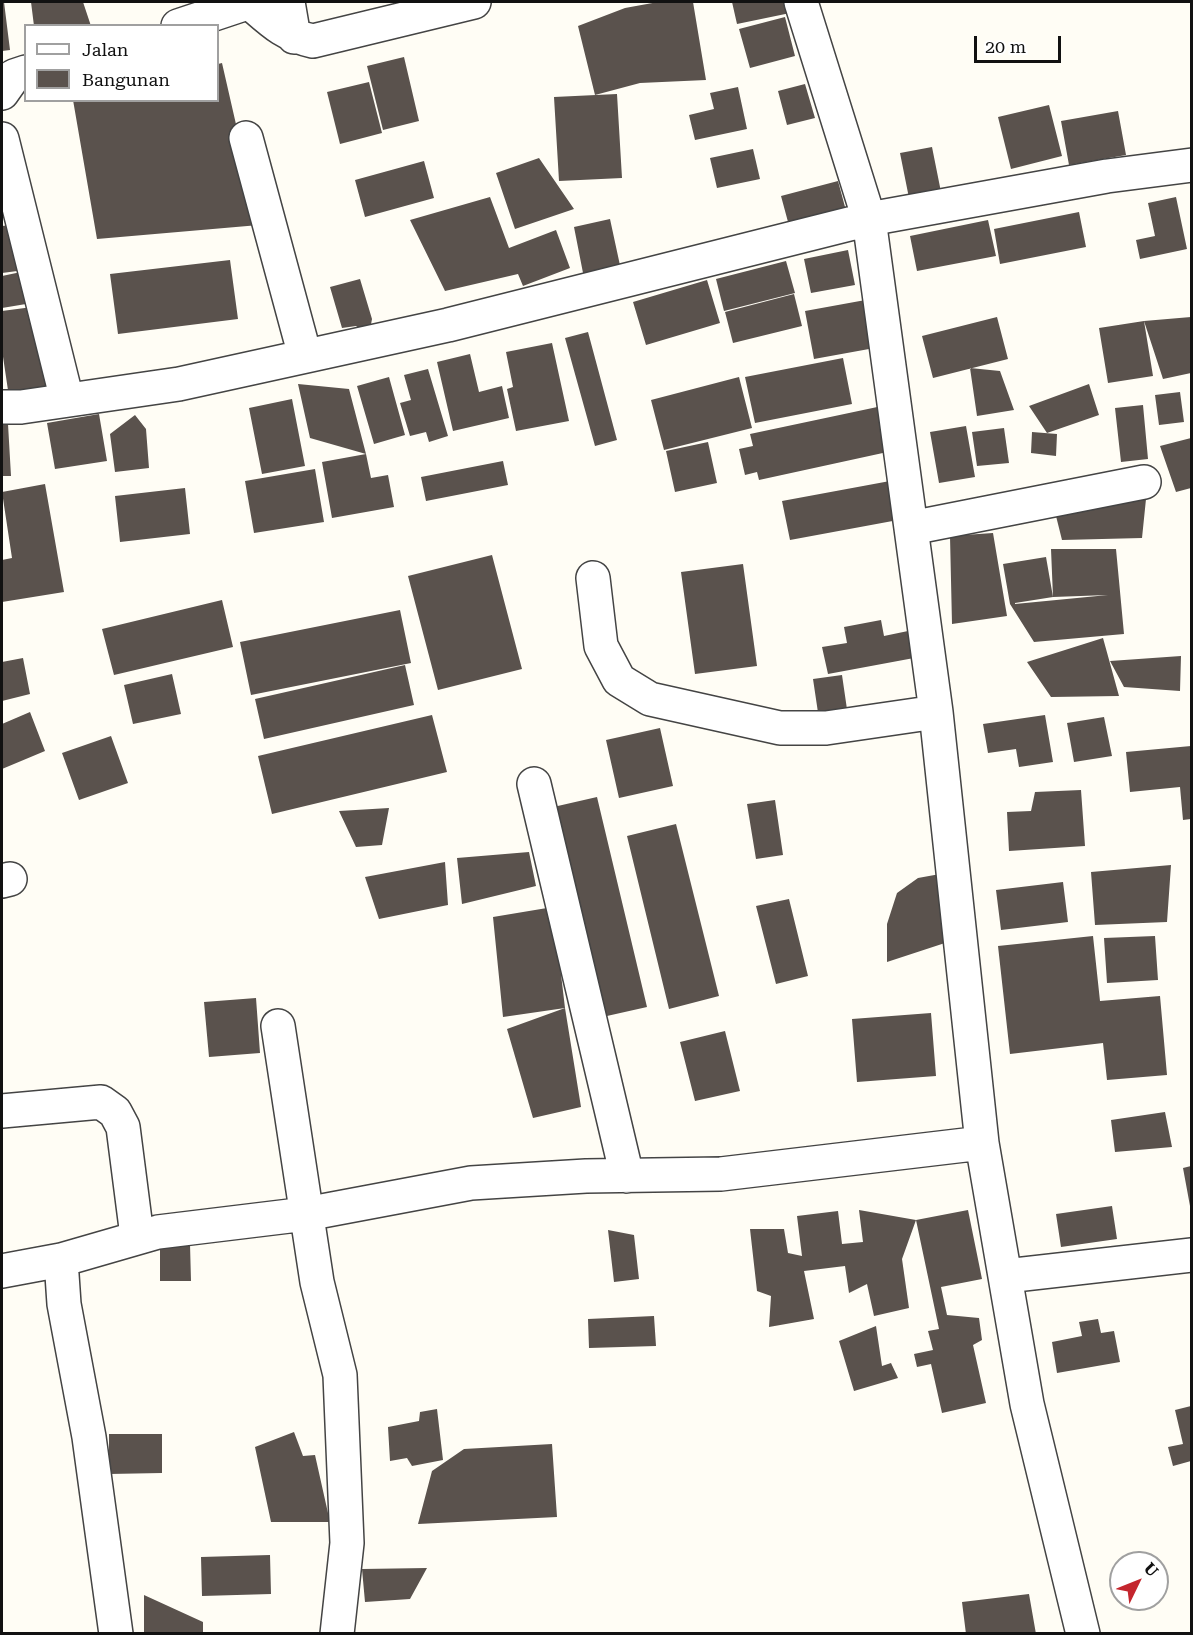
<!DOCTYPE html>
<style>
body{margin:0}
#map{position:relative;width:1193px;height:1635px;overflow:hidden;background:#fffdf5;font-family:"Roboto Serif",serif}
canvas{display:block}
.frame{position:absolute;inset:0;border:3px solid #111;pointer-events:none}
.legend{position:absolute;left:24px;top:24px;width:195px;height:78px;box-sizing:border-box;background:#fff;border:2px solid #a0a0a0;margin:0;padding:8px 10px;list-style:none;font-size:18px;color:#111}
.legend li{display:flex;align-items:center;gap:12px;height:30px}
.legend b{width:30px;border:2px solid #a0a0a0}
.north{position:absolute;left:1109px;top:1551px;width:60px;height:60px;box-sizing:border-box;background:#fff;border:2px solid #a0a0a0;border-radius:50%;rotate:47deg;font-size:16px;font-weight:700;line-height:24px;text-align:center;color:#111}
.north::after{content:'';display:block;margin:auto;width:21px;height:27px;background:#c4262e;clip-path:polygon(50% 0,100% 100%,50% 72%,0 100%)}
.scale{position:absolute;left:974px;top:36px;width:87px;height:27px;box-sizing:border-box;border:3px solid #111;border-top:0;padding-left:8px;font-size:18px;line-height:21px;white-space:nowrap;color:#111;-webkit-text-stroke:4px #fff;paint-order:stroke}
</style>
<div id="map">
<canvas width="1193" height="1635"></canvas>
<div class="frame"></div>
<ul class="legend">
<li><b style="height:8px;background:#fff"></b>Jalan</li>
<li><b style="height:16px;background:#5a524d"></b>Bangunan</li>
</ul>
<div class="north">U</div>
<div class="scale">20 m</div>
</div>
<script>
const context = document.querySelector('canvas').getContext('2d');
context.lineJoin = 'round';
function fillPath(path, color) { context.fillStyle = color; context.fill(path, 'evenodd'); }
function strokePath(path, color, width, dash) { context.strokeStyle = color; context.lineWidth = width; context.lineCap = dash ? 'butt' : 'round'; context.setLineDash(dash || []); context.stroke(path); }
fillPath(new Path2D(`
 M2 2H4L10 50 2 51Z
 M31 2H83L91 26H34Z
 M658 2H693L706 80 640 83 595 95 578 26 625 8Z
 M732 2H793L795 12 737 24Z
 M785 17 795 56 750 68 739 29Z
 M404 57 419 121 383 130 367 66Z
 M222 63 259 225 97 239 73 100H218V64Z
 M369 82 382 133 340 144 327 92Z
 M805 84 815 118 787 125 778 91Z
 M738 87 747 129 695 140 689 115 714 109 710 93Z
 M617 94 622 178 559 181 554 97Z
 M1049 105 1062 156 1011 169 998 117Z
 M1118 111 1126 155 1069 165 1061 121Z
 M932 147 942 197 910 203 900 153Z
 M753 149 760 179 717 188 710 158Z
 M539 158 574 209 515 229 496 173Z
 M424 161 434 198 365 217 355 180Z
 M838 181 848 218 791 233 781 196Z
 M490 197 509 248 556 230 570 268 523 286 518 274 445 291 410 220Z
 M1176 197 1187 249 1140 259 1136 240 1155 236 1148 203Z
 M1079 212 1086 247 1000 264 994 229Z
 M610 219 621 270 584 278 574 227Z
 M988 220 996 256 917 271 910 236Z
 M19 224 25 270 2 273V226Z
 M848 250 855 285 811 293 804 259Z
 M230 260 238 319 118 334 110 274Z
 M786 261 795 293 724 311 716 279Z
 M21 272 26 304 2 308V276Z
 M360 279 372 319 369 335 356 326 342 328 330 287Z
 M707 280 720 323 646 345 633 302Z
 M794 294 802 326 733 343 725 312Z
 M871 299 880 347 814 359 805 311Z
 M40 306 53 390 9 397 2 350V311Z
 M997 317 1008 359 933 378 922 336Z
 M1191 317V373L1163 379 1144 321Z
 M1144 321 1153 376 1108 383 1099 328Z
 M588 332 617 440 595 446 565 338Z
 M552 343 569 421 516 431 507 389 513 387 506 352Z
 M470 354 479 392 502 386 509 418 453 431 437 362Z
 M843 358 852 404 755 423 745 377Z
 M970 368 1000 371 1014 410 977 416Z
 M428 369 448 436 429 442 426 432 410 436 400 403 411 400 404 375Z
 M389 377 405 435 374 444 357 386Z
 M739 377 752 428 664 450 651 400Z
 M298 384 349 389 366 454 310 438Z
 M1089 384 1099 415 1047 433 1029 406Z
 M1180 392 1184 422 1159 425 1155 395Z
 M292 399 305 466 262 474 249 408Z
 M1143 405 1148 459 1121 462 1115 408Z
 M882 406 892 451 759 480 757 472 745 475 739 449 753 446 750 434Z
 M99 414 107 461 55 469 47 423Z
 M135 415 146 429 149 468 115 472 110 434Z
 M2 424H8L11 476H2Z
 M966 426 975 477 939 483 930 432Z
 M1004 428 1009 463 977 466 972 432Z
 M1032 432 1057 434 1056 456 1031 453Z
 M1191 438V488L1176 492 1160 446Z
 M708 442 717 483 675 492 666 451Z
 M366 454 371 478 388 475 394 507 332 518 322 462Z
 M503 461 508 485 426 501 421 477Z
 M315 469 324 522 254 533 245 481Z
 M890 481 898 520 790 540 782 501Z
 M45 484 64 592 2 602V560L12 558 2 492Z
 M185 488 190 534 120 542 115 496Z
 M1146 499 1142 538 1062 540 1052 500Z
 M993 533 1007 616 952 624 950 536Z
 M1051 549H1116L1124 634 1034 642 1010 604 1003 564 1046 557 1053 597ZM1108 595 1015 604V603L1053 597Z
 M492 555 522 669 438 690 408 576Z
 M743 564 757 666 695 674 681 572Z
 M222 600 233 647 114 675 102 629Z
 M400 610 411 663 251 695 240 642Z
 M881 620 884 636 908 631 914 658 828 674 822 647 847 643 844 627Z
 M1103 638 1119 696 1051 697 1027 662Z
 M1181 656 1180 691 1124 687 1110 661Z
 M23 658 30 694 2 701V662Z
 M405 665 414 705 264 739 255 699Z
 M172 674 181 714 133 724 124 685Z
 M842 675 849 723 820 726 813 679Z
 M30 712 45 751 2 769V724Z
 M432 715 447 772 272 814 258 756Z
 M1045 715 1053 762 1019 767 1016 749 988 753 983 724Z
 M1104 717 1112 756 1074 762 1067 723Z
 M660 728 673 786 619 798 606 740Z
 M111 736 128 783 79 800 62 753Z
 M1191 746V819L1183 820 1180 787 1130 792 1126 752Z
 M1081 790 1085 846 1009 851 1007 812 1031 811 1035 792Z
 M597 797 647 1007 598 1018 549 808Z
 M775 800 783 855 756 859 747 804Z
 M389 808 382 845 356 847 339 811Z
 M676 824 719 996 669 1009 627 836Z
 M529 852 536 886 462 904 457 858Z
 M445 862 448 905 379 919 365 877Z
 M1171 865 1167 922 1095 925 1091 872Z
 M940 874 948 942 887 962V924L897 893 918 878Z
 M1063 882 1068 922 1001 930 996 890Z
 M789 899 808 976 776 984 756 906Z
 M553 907 565 1008 503 1017 493 917Z
 M1093 936 1100 1001 1160 996 1167 1075 1107 1080 1103 1043 1010 1054 998 946Z
 M1155 936 1158 980 1107 983 1104 938Z
 M256 998 260 1053 209 1057 204 1002Z
 M565 1008 581 1107 533 1118 507 1029Z
 M931 1013 936 1076 857 1082 852 1019Z
 M725 1031 740 1091 695 1101 680 1042Z
 M1165 1112 1172 1147 1115 1152 1111 1120Z
 M1191 1166V1206H1190L1183 1168Z
 M1112 1206 1117 1239 1061 1247 1056 1214Z
 M859 1210 916 1220 902 1259 909 1308 874 1316 867 1284 849 1293 845 1266 804 1271 814 1319 769 1327 771 1296 757 1291 750 1229H784L788 1253 802 1256 797 1216 838 1211 842 1244 863 1242Z
 M968 1210 982 1279 941 1287 947 1315 979 1318 982 1340 973 1345 986 1403 942 1413 931 1364 917 1367 914 1354 933 1350 928 1331 939 1329 916 1220Z
 M608 1230 634 1235 639 1279 614 1282Z
 M160 1244H190L191 1281H160Z
 M654 1316 656 1346 589 1348 588 1319Z
 M1098 1319 1101 1333 1114 1331 1120 1362 1057 1373 1052 1342 1082 1336 1079 1322Z
 M876 1326 882 1366 891 1363 898 1378 854 1391 839 1341Z
 M1191 1406V1461L1173 1466 1168 1447 1183 1444 1175 1410Z
 M437 1409 443 1460 412 1466 407 1458 390 1461 388 1427 419 1421 420 1412Z
 M294 1432 303 1456 315 1455 330 1522H271L255 1447Z
 M109 1434H162V1473L109 1474Z
 M552 1444 557 1517 418 1524 432 1471 464 1449Z
 M270 1555 271 1594 202 1596 201 1557Z
 M427 1568 410 1599 365 1602 362 1569Z
 M1029 1594 1036 1634H966L962 1602Z
 M144 1595 203 1622V1634H144Z`), '#5a524d');
const minor = new Path2D(`
 M249 2C271 21 284 35 313 41L474 2
 M288 2 294 37
 M801 2 869 219 936 712 982 1143 1027 1404 1083 1634
 M178 26 250 2
 M2 93 14 76 26 72
 M246 138 305 356
 M2 139 67 400
 M2 407H21L179 384 448 325 869 219 1107 176 1192 165
 M911 528 1144 482
 M593 578 601 646 619 680 650 699 780 728H826L936 712
 M534 784 627 1176
 M2 881 10 879
 M278 1026 317 1282 340 1375 347 1543 337 1634
 M2 1111 101 1102 115 1112 123 1127 137 1236
 M2 1271 61 1260
 M1006 1276 1192 1255
 M116 1634 89 1437 64 1304 61 1260 158 1232 306 1214 471 1183 586 1176 721 1174 982 1143`);
strokePath(minor, '#444', 36);
strokePath(minor, '#fff', 33);
</script>
